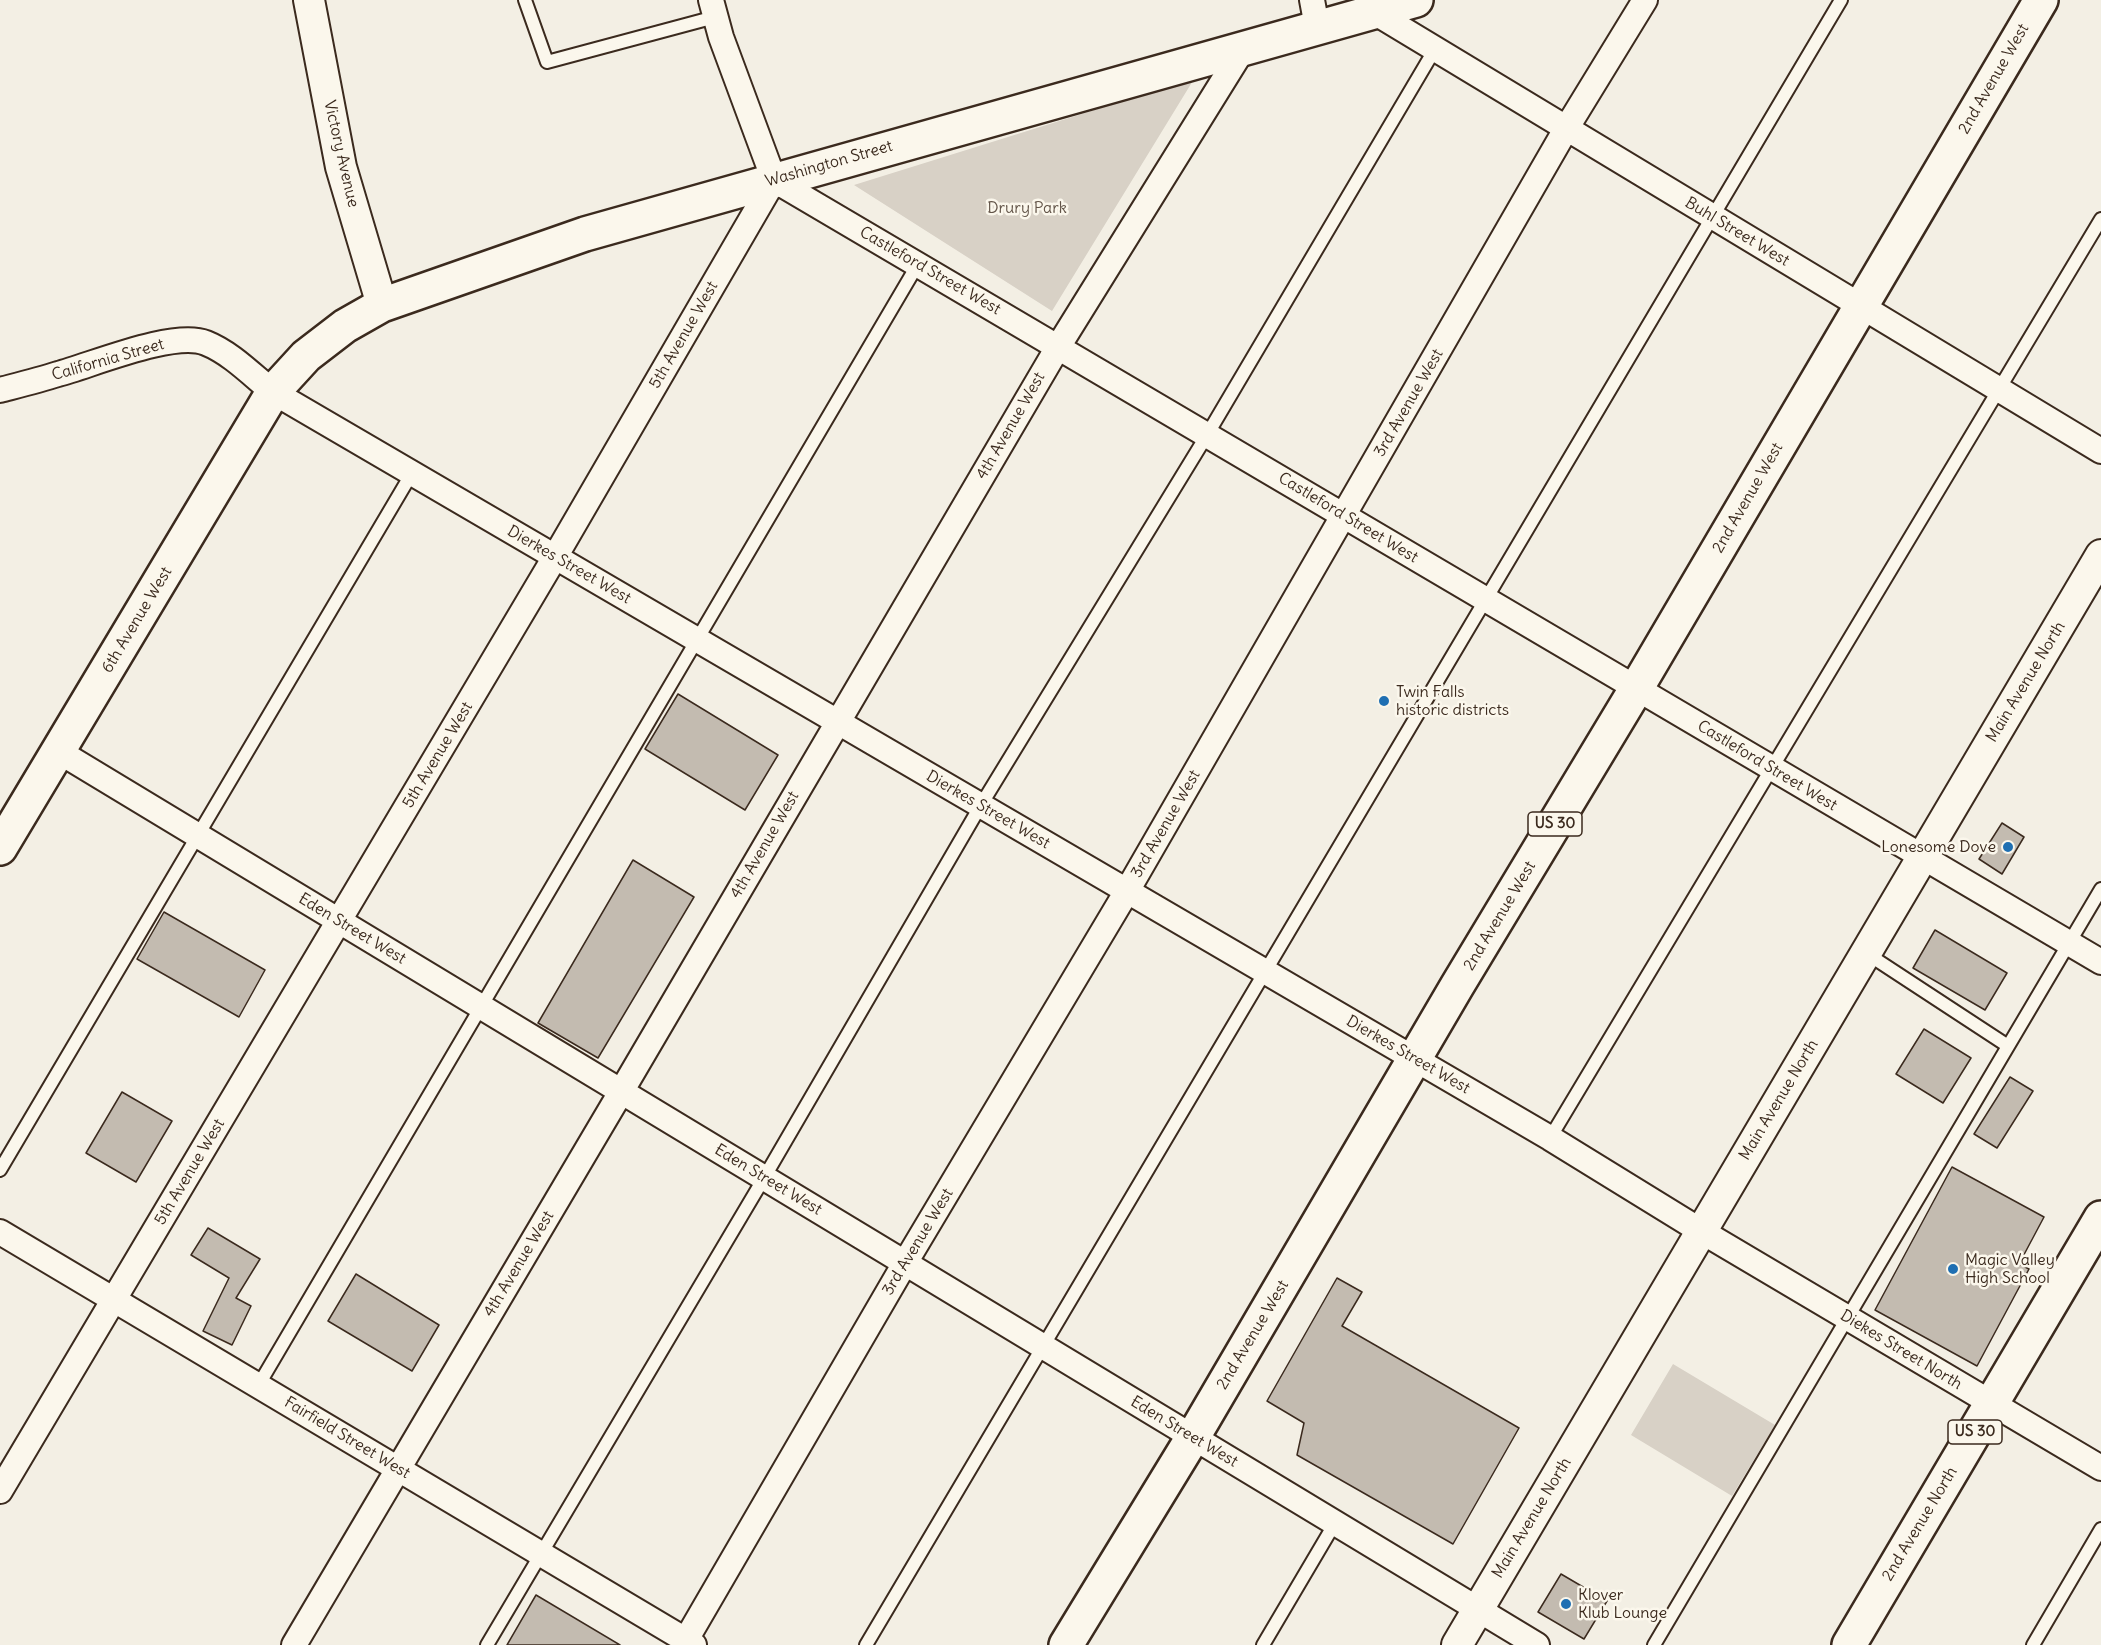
<!DOCTYPE html>
<style>
body{margin:0}
canvas{display:block;background:#f3efe4}
</style>
<canvas width="2101" height="1645"></canvas>
<script>
const context = document.querySelector('canvas').getContext('2d');
context.lineJoin = 'round';
function fillPath(path, color) { context.fillStyle = color; context.fill(path, 'evenodd'); }
function strokePath(path, color, width, dash) { context.strokeStyle = color; context.lineWidth = width; context.lineCap = dash ? 'butt' : 'round'; context.setLineDash(dash || []); context.stroke(path); }
function write(font, color, halo, rows, align = 'center') {
  context.font = font + ' Delius,sans-serif'; context.lineWidth = 5; context.setLineDash([]); context.textBaseline = 'middle'; context.strokeStyle = halo; context.fillStyle = color; for (const [text, x, y, turn = 0] of rows) {
    context.save(); context.translate(x, y); context.rotate((+turn || 0) * Math.PI / 180); context.textAlign = isNaN(turn) ? turn : align; if (halo) context.strokeText(text, 0, 0); context.fillText(text, 0, 0); context.restore();
  }
}
fillPath(new Path2D(`
 M1194 79 1052 311 854 185Z
 M1673 1364 1775 1425 1732 1496 1631 1435Z`), '#d8d1c6');
const building = new Path2D(`
 M678 694 778 755 745 810 645 749Z
 M2002 823 2024 837 2002 874 1979 859Z
 M633 860 694 897 598 1058 538 1023Z
 M164 912 265 970 239 1017 137 959Z
 M1935 930 2007 973 1985 1010 1913 968Z
 M1924 1029 1971 1058 1943 1103 1896 1074Z
 M2010 1077 2033 1091 1997 1148 1974 1134Z
 M122 1092 172 1121 136 1182 86 1153Z
 M1952 1167 2044 1217 2019 1264 2029 1269 1977 1366 1875 1310Z
 M208 1228 260 1259 236 1298 251 1306 232 1345 203 1331 229 1278 191 1255Z
 M356 1274 439 1325 412 1371 328 1321Z
 M1337 1278 1362 1292 1342 1326 1519 1428 1453 1544 1297 1455 1304 1423 1267 1401Z
 M1561 1574 1607 1601 1584 1639 1538 1612Z
 M536 1595 620 1645H507Z`);
fillPath(building, '#c3bbb0');
strokePath(building, '#3b2a1e', 1.5);
const service = new Path2D(`
 M525 0 547 62 715 17
 M1866 953 2008 1046
 M1550 1138 2101 219
 M0 1170 412 473
 M258 1386 918 264
 M487 1645 764 1178 981 805 1207 435 1435 49
 M866 1645 1841 0
 M1263 1645 1335 1523
 M1654 1645 2101 889
 M2033 1645 2101 1529`);
const minor = new Path2D(`
 M1312 0 1317 27
 M1374 12 2101 451
 M774 180 2101 962
 M0 390C19 385 39 380 58 374 92 365 174 330 206 343 231 353 252 375 273 392L1550 1138 1701 1231 2101 1468
 M58 751 1537 1645
 M0 1232 694 1645
 M0 1491 555 557 774 180 721 37 711 0
 M294 1645 621 1092 1058 347 1243 49
 M683 1645 905 1263 1127 891 1566 129 1645 0`);
const tertiary = new Path2D(`
 M309 0 341 167 382 305
 M1457 1645 2101 555`);
const secondary = new Path2D(`
 M0 848 273 392 306 356 345 326 382 305 585 234 1416 0`);
const primary = new Path2D(`
 M1066 1645 1193 1437 1457 986 1636 689 2041 0
 M1849 1645 2101 1218`);
strokePath(service, '#3b2a1e', 16);
strokePath(minor, '#3b2a1e', 28);
strokePath(tertiary, '#3b2a1e', 34);
strokePath(secondary, '#3b2a1e', 38);
strokePath(primary, '#3b2a1e', 38);
strokePath(service, '#fbf7ec', 12);
strokePath(minor, '#fbf7ec', 24);
strokePath(tertiary, '#fbf7ec', 30);
strokePath(secondary, '#fbf7ec', 33);
strokePath(primary, '#fbf7ec', 33);
for (const [x, y, r, color] of [
 [1384,701,6,"#1f6fb2"],
 [2008,847,6,"#1f6fb2"],
 [1953,1269,6,"#1f6fb2"],
 [1566,1604,6,"#1f6fb2"]
]) { const dot = new Path2D(); dot.arc(x, y, r, 0, 2 * Math.PI); context.fillStyle = color; context.fill(dot); strokePath(dot, '#fbf7ec', 2); }
for (const [x, y, w] of [
 [1555,824,54],
 [1975,1432,54]
]) { const box = new Path2D(); box.roundRect(x - w / 2, y - 12, w, 24, 4.5); context.fillStyle = '#fbf7ec'; context.fill(box); strokePath(box, '#3b2a1e', 1.5); }
write('bold 15px', '#3b2a1e', null, [
 ["US 30",1555,824],
 ["US 30",1975,1432]
]);
write('16px', '#3b2a1e', '#fbf7ec', [
 ["2nd Avenue West",1994,79,-60],
 ["Victory Avenue",341,154,77],
 ["Washington Street",829,164,-16],
 ["Buhl Street West",1737,232,31],
 ["Castleford Street West",930,271,30],
 ["5th Avenue West",684,335,-60],
 ["California Street",108,360,-16],
 ["3rd Avenue West",1409,403,-60],
 ["4th Avenue West",1011,426,-60],
 ["2nd Avenue West",1748,498,-60],
 ["Castleford Street West",1348,518,31],
 ["Dierkes Street West",569,565,30],
 ["6th Avenue West",137,620,-59],
 ["Main Avenue North",2026,682,-59],
 ["5th Avenue West",438,755,-59],
 ["Castleford Street West",1767,766,31],
 ["Dierkes Street West",988,810,30],
 ["3rd Avenue West",1166,824,-60],
 ["4th Avenue West",765,845,-60],
 ["2nd Avenue West",1500,916,-59],
 ["Eden Street West",352,929,31],
 ["Dierkes Street West",1408,1055,30],
 ["Main Avenue North",1779,1100,-59],
 ["5th Avenue West",190,1172,-59],
 ["Eden Street West",768,1180,31],
 ["3rd Avenue West",918,1242,-59],
 ["4th Avenue West",519,1264,-59],
 ["2nd Avenue West",1253,1335,-59],
 ["Diekes Street North",1901,1350,31],
 ["Eden Street West",1184,1432,31],
 ["Fairfield Street West",347,1438,31],
 ["Main Avenue North",1532,1518,-59],
 ["2nd Avenue North",1920,1524,-59]
]);
write('16px', '#625448', '#fbf7ec', [
 ["Drury Park",1027,208]
]);
write('16px', '#3b2a1e', '#fbf7ec', [
 ["Twin Falls",1396,692],
 ["historic districts",1396,710],
 ["Lonesome Dove",1996,847,"right"],
 ["Magic Valley",1965,1260],
 ["High School",1965,1278],
 ["Klover",1578,1595],
 ["Klub Lounge",1578,1613]
], 'left');
</script>
